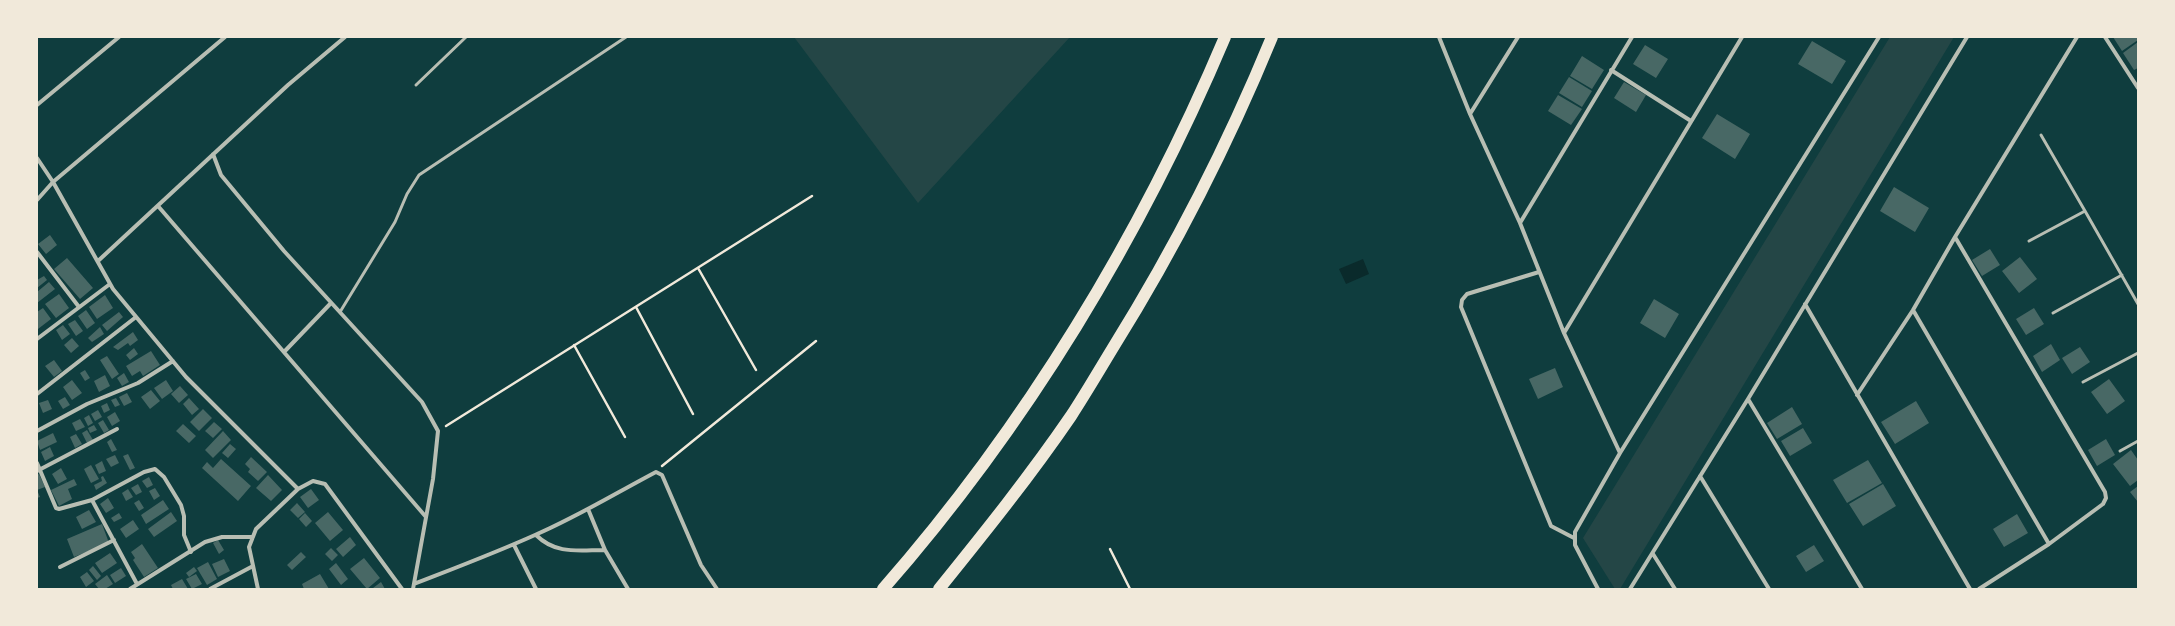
<!DOCTYPE html>
<style>
body{margin:0}
#map{position:relative;width:2175px;height:626px;overflow:hidden;background:#0f3d3e;font-family:"Fira Sans",sans-serif}
canvas{display:block}
.frame{position:absolute;inset:0;border:38px solid #f1e9da;pointer-events:none}
</style>
<div id="map">
<canvas width="2175" height="626"></canvas>
<div class="frame"></div>
</div>
<script>
const context = document.querySelector('canvas').getContext('2d');
context.lineJoin = 'round';
function fillPath(path, color) { context.fillStyle = color; context.fill(path, 'evenodd'); }
function strokePath(path, color, width, dash) { context.strokeStyle = color; context.lineWidth = width; context.lineCap = dash ? 'butt' : 'round'; context.setLineDash(dash || []); context.stroke(path); }
fillPath(new Path2D(`
 M794 37H1070L918 203Z
 M1890 37H1954L1620 589H1615L1583 538Z`), '#244646');
fillPath(new Path2D(`
 M1363 259 1369 274 1346 284 1339 269Z`), '#0a2a2b');
fillPath(new Path2D(`
 M2113 37H2138V40L2122 51Z
 M1812 41 1846 61 1832 84 1798 64Z
 M2138 42V68L2134 70 2123 53Z
 M1645 45 1668 59 1656 78 1633 64Z
 M1582 56 1604 70 1592 89 1570 76Z
 M1569 77 1592 91 1582 107 1559 93Z
 M1624 82 1646 95 1636 112 1614 98Z
 M1558 95 1582 109 1571 125 1548 111Z
 M1717 114 1750 134 1735 159 1702 138Z
 M1894 187 1929 208 1915 232 1880 211Z
 M50 235 57 245 46 254 38 244Z
 M1990 249 2000 265 1982 276 1972 260Z
 M2020 257 2037 279 2019 293 2002 271Z
 M67 258 93 288 80 299 54 269Z
 M44 276 47 280 37 288V280Z
 M49 282 55 289 37 303V292Z
 M59 294 69 308 56 318 45 304Z
 M105 295 113 308 97 319 89 307Z
 M1654 299 1679 314 1665 338 1640 323Z
 M43 308 51 319 38 329 37 312Z
 M2034 308 2044 324 2026 335 2016 319Z
 M86 310 95 323 87 329 78 316Z
 M119 312 123 317 107 331 102 325Z
 M75 320 83 331 76 336 68 324Z
 M63 325 70 334 62 340 56 330Z
 M100 327 104 334 92 342 88 338Z
 M133 332 138 340 130 346 128 343 118 350 113 347Z
 M72 338 79 346 71 353 64 345Z
 M2051 344 2060 360 2042 372 2033 356Z
 M2080 347 2090 362 2072 374 2062 358Z
 M134 348 138 354 130 360 126 355Z
 M151 351 160 365 143 376 140 371 132 376 126 366Z
 M107 356 119 374 112 379 100 360Z
 M54 360 62 371 54 377 45 366Z
 M1555 368 1563 387 1538 399 1529 379Z
 M85 370 90 378 85 381 80 373Z
 M124 373 129 382 122 386 117 378Z
 M105 375 110 386 99 392 94 381Z
 M2109 379 2125 401 2107 414 2091 392Z
 M72 380 82 393 72 400 63 387Z
 M166 380 173 391 162 399 154 388Z
 M180 386 188 395 179 403 171 394Z
 M151 390 160 401 150 409 141 397Z
 M127 393 132 402 124 406 119 397Z
 M65 397 70 405 63 409 58 401Z
 M116 398 120 405 115 407 111 400Z
 M189 398 199 409 192 415 183 404Z
 M48 400 52 409 43 413 39 403Z
 M1916 401 1929 423 1895 444 1881 422Z
 M107 403 110 410 104 413 101 406Z
 M1792 407 1802 424 1777 439 1767 423Z
 M203 409 212 418 199 431 190 422Z
 M98 410 102 417 95 421 91 414Z
 M115 412 120 421 112 426 107 417Z
 M89 415 93 423 88 426 84 418Z
 M80 419 85 427 76 431 72 423Z
 M103 420 109 430 104 433 98 423Z
 M214 422 222 429 213 438 205 431Z
 M183 424 196 436 189 443 176 431Z
 M94 425 97 430 90 433 88 428Z
 M1803 428 1812 443 1790 456 1781 441Z
 M87 430 93 440 87 443 82 433Z
 M223 431 231 440 213 458 205 450Z
 M53 433 57 442 40 450 37 441Z
 M76 434 82 444 75 448 70 437Z
 M111 439 117 450 112 452 107 442Z
 M2106 439 2115 455 2097 466 2088 450Z
 M230 444 236 449 228 458 222 453Z
 M50 447 54 456 45 461 41 452Z
 M2131 450 2138 460V480L2130 486 2113 464Z
 M128 454 135 468 130 470 123 456Z
 M115 455 119 463 111 467 106 459Z
 M251 457 267 472 258 481 248 472 250 469 245 464Z
 M221 459 251 486 238 501 202 468 207 462 213 468Z
 M1868 460 1882 483 1847 503 1833 480Z
 M102 461 106 471 99 474 95 465Z
 M91 465 99 479 91 483 84 469Z
 M61 468 67 479 58 484 52 474Z
 M39 474 45 487 37 490 40 497 37 498V475Z
 M268 475 282 490 271 501 256 488Z
 M103 476 107 483 96 490 94 485 102 481 101 477Z
 M149 477 153 485 147 488 142 481Z
 M74 479 77 485 68 489 72 499 59 506 51 490Z
 M138 484 142 492 136 495 131 488Z
 M1883 484 1896 506 1863 526 1849 504Z
 M2138 486V502L2130 492Z
 M155 488 160 496 154 500 149 491Z
 M128 489 133 497 126 501 122 493Z
 M311 489 319 500 308 508 300 497Z
 M108 498 114 508 106 513 100 504Z
 M139 500 144 508 139 511 134 503Z
 M163 500 169 509 146 524 141 515Z
 M297 503 305 512 298 518 290 510Z
 M89 510 96 522 82 529 76 517Z
 M171 512 177 521 154 537 148 529Z
 M328 512 343 530 330 541 315 523Z
 M119 513 122 518 114 522 111 518Z
 M305 513 312 521 306 527 299 519Z
 M2017 514 2028 533 2004 547 1993 529Z
 M133 520 139 529 126 538 120 529Z
 M102 524 109 543 74 557 67 539Z
 M350 537 356 545 343 557 336 549Z
 M218 540 224 550 219 554 213 543Z
 M142 544 158 568 144 577 133 560 135 558 131 552Z
 M1814 545 1824 561 1806 572 1796 556Z
 M331 548 338 555 332 561 325 554Z
 M301 552 306 557 292 570 287 565Z
 M110 553 117 563 102 573 95 563Z
 M364 558 380 578 367 589 350 569Z
 M224 559 230 571 218 577 212 564Z
 M208 562 217 579 207 585 197 568Z
 M336 563 348 579 341 585 329 569Z
 M93 566 101 576 97 580 89 570Z
 M194 567 197 571 189 577 186 573Z
 M121 568 126 576 115 583 110 575Z
 M87 572 94 581 86 587 80 577Z
 M196 574 202 584 192 589 186 579Z
 M320 574 329 589H304L302 584Z
 M107 575 113 584 105 589H99L95 584Z
 M182 579 188 589H173L171 585Z
 M381 582 385 589H373V588Z`), '#486865');
strokePath(new Path2D(`
 M698 268 756 370
 M636 307 693 414
 M574 345 625 437
 M446 426 812 196
 M662 466 816 341
 M1110 549 1130 589`), '#f1e9da', 2.5);
strokePath(new Path2D(`
 M416 85 466 37
 M2041 135 2085 211
 M2029 241 2085 211 2138 304
 M340 312 395 222 407 194 419 175 626 37
 M2053 313 2122 275
 M2083 382 2138 353
 M2120 451 2138 441`), '#b8beb3', 3);
strokePath(new Path2D(`
 M1439 37 1470 114 1520 223 1564 333 1620 453
 M2105 37 2138 88
 M1611 70 1691 121
 M37 105 119 37
 M1470 114 1518 37
 M213 154 221 175 284 251 422 402 438 431 433 479 413 589
 M37 158 53 182 113 289 186 377 298 489
 M37 200 53 182 225 37
 M158 206 426 517
 M1520 223 1632 37
 M1955 237 2105 492 2106 498 2103 504 2049 544 1979 589
 M37 252 79 307
 M98 261 288 85 345 37
 M1539 272 1467 294 1462 300 1461 307 1551 526 1574 538
 M1805 304 1970 589
 M1913 310 2049 544
 M1564 333 1742 37
 M37 339 110 284
 M284 352 331 303
 M37 394 136 317
 M1857 395 1913 310 1955 237 2077 37
 M1748 399 1862 589
 M37 431 87 404 138 383 173 361
 M37 463 56 508 59 509 92 500 144 472 155 469 164 477 181 505 184 516V535L191 552
 M37 471 117 429
 M1700 476 1769 589
 M92 500 137 584
 M588 509 605 550 628 589
 M536 535C556 555 579 550 605 550
 M514 545 536 589
 M1653 554 1675 589
 M60 567 114 540
 M414 584C455 568 495 553 535 535 577 517 616 493 656 472L662 475 701 565 717 589
 M130 589 205 542 222 537H253
 M210 589 253 566
 M258 589 249 547 256 529 298 489 313 481 325 484 402 589
 M1598 589 1575 545V532L1620 453 1879 37
 M1630 589 1748 399 1967 37`), '#b8beb3', 4);
strokePath(new Path2D(`
 M883 589C1026 426 1141 236 1225 37
 M939 589C985 532 1030 476 1071 416 1086 393 1100 369 1114 346 1175 248 1228 144 1272 37`), '#f1e9da', 12);
</script>
